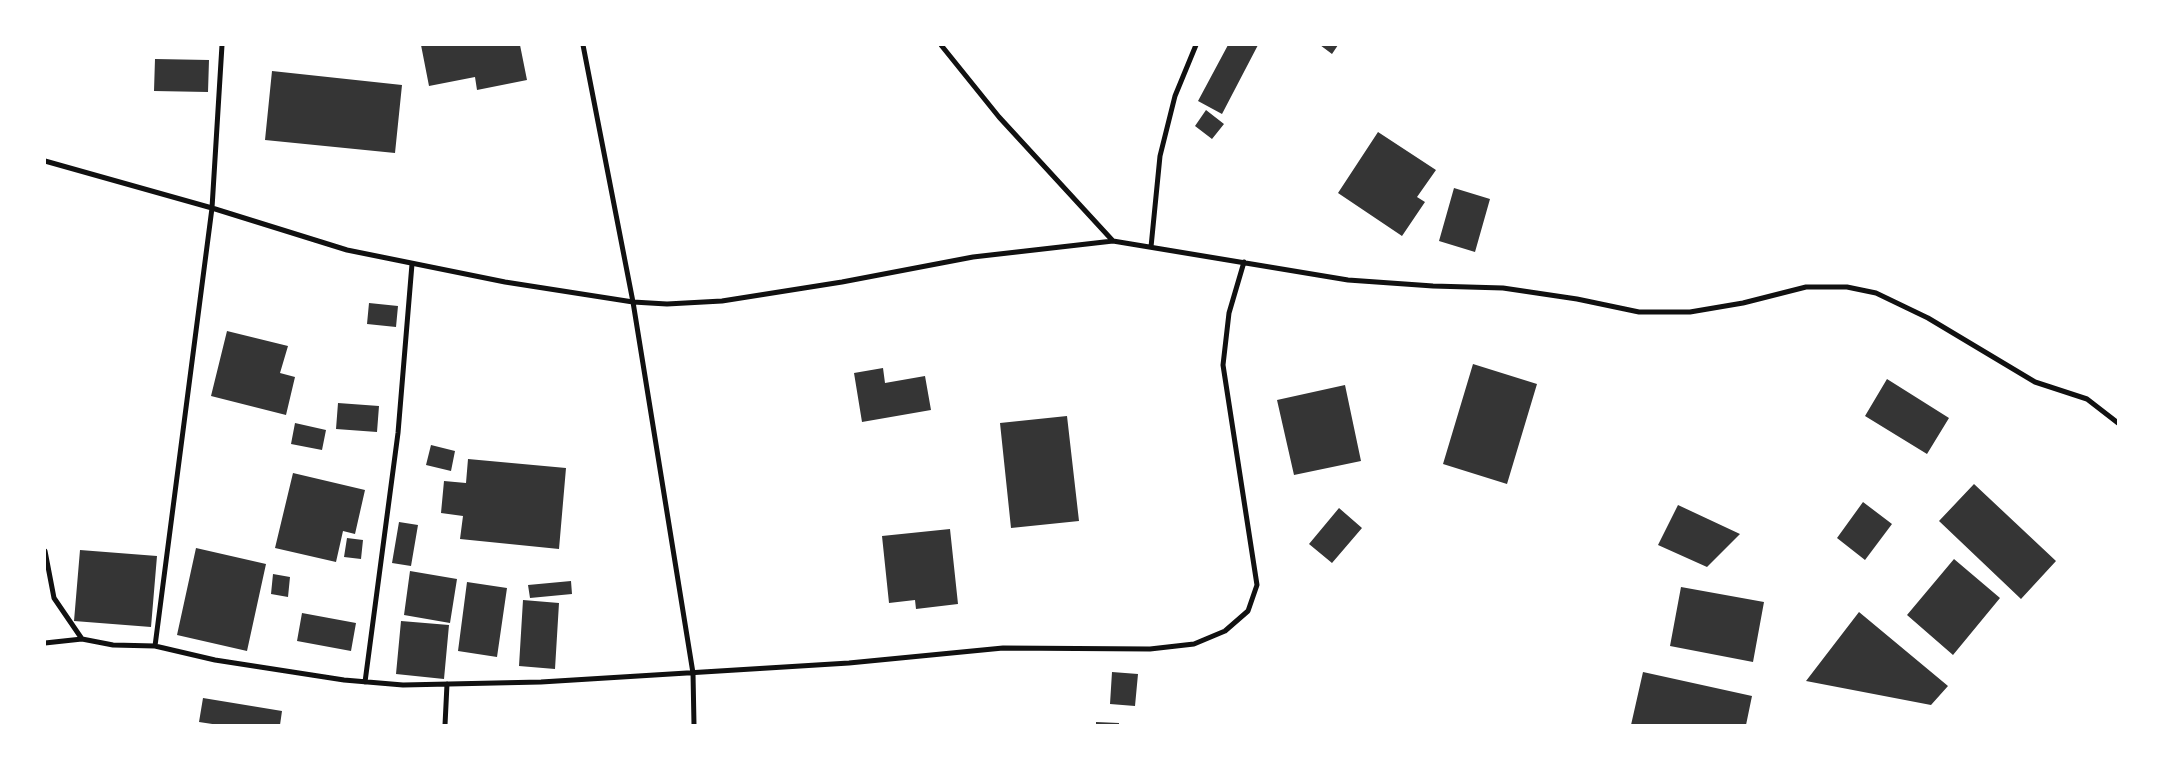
<!DOCTYPE html>
<style>
body{margin:0}
#map{position:relative;width:2163px;height:770px;overflow:hidden;background:#fff;font-family:"Titillium Web",sans-serif}
canvas{display:block}
.frame{position:absolute;inset:0;border:46px solid #fff;pointer-events:none}
</style>
<div id="map">
<canvas width="2163" height="770"></canvas>
<div class="frame"></div>
</div>
<script>
const context = document.querySelector('canvas').getContext('2d');
context.lineJoin = 'round';
function fillPath(path, color) { context.fillStyle = color; context.fill(path, 'evenodd'); }
function strokePath(path, color, width, dash) { context.strokeStyle = color; context.lineWidth = width; context.lineCap = dash ? 'butt' : 'round'; context.setLineDash(dash || []); context.stroke(path); }
fillPath(new Path2D(`
 M421 45H520L527 80 477 90 475 77 429 86Z
 M1228 45H1258L1222 114 1198 101Z
 M1320 45H1338L1332 54Z
 M155 59 209 60 208 92 154 91Z
 M272 71 402 85 395 153 265 140Z
 M1206 110 1224 124 1212 139 1195 126Z
 M1378 132 1436 170 1417 197 1425 202 1402 236 1338 193Z
 M1454 188 1490 199 1475 252 1439 241Z
 M369 303 398 306 396 327 367 324Z
 M227 331 288 346 280 373 295 377 286 415 211 396Z
 M1473 364 1537 384 1507 484 1443 464Z
 M883 368 885 383 925 376 931 410 862 422 854 373Z
 M1887 379 1949 418 1927 454 1865 416Z
 M1345 385 1361 461 1294 475 1277 400Z
 M338 403 379 406 377 432 336 429Z
 M1067 416 1079 521 1011 528 1000 423Z
 M295 423 326 430 322 450 291 444Z
 M431 445 455 451 451 471 426 465Z
 M468 459 566 468 559 549 460 539 463 516 441 513 444 481 466 483Z
 M293 473 365 490 355 534 343 531 336 562 275 548Z
 M1974 484 2056 561 2021 599 1939 521Z
 M1863 502 1892 524 1865 560 1837 538Z
 M1678 505 1740 534 1707 567 1658 545Z
 M1339 508 1362 528 1332 563 1309 544Z
 M399 522 418 525 411 566 392 563Z
 M950 529 958 604 916 609 915 600 889 603 882 536Z
 M347 538 363 540 361 559 344 557Z
 M196 548 266 564 247 651 177 635Z
 M80 550 157 556 151 627 74 621Z
 M1954 559 2000 598 1953 655 1907 615Z
 M410 571 457 579 450 623 404 615Z
 M273 574 290 577 288 597 271 594Z
 M571 581 572 594 530 598 528 585Z
 M467 582 507 588 497 657 458 651Z
 M1681 587 1764 602 1753 662 1670 646Z
 M523 600 559 603 555 669 519 666Z
 M1859 612 1948 686 1931 705 1806 681Z
 M302 613 356 623 351 651 297 641Z
 M401 621 449 625 444 679 396 674Z
 M1112 672 1138 674 1135 706 1110 704Z
 M1643 672 1752 696 1746 725H1631Z
 M203 698 282 711 280 725H219L199 722Z
 M1096 722 1119 723V725H1096Z`), '#353535');
strokePath(new Path2D(`
 M583 45 633 302 693 673 694 725
 M941 45 999 117 1113 241 1348 280 1433 286 1503 288 1577 299 1639 312H1690L1743 303 1806 287H1847L1876 293 1928 318 2035 382 2087 399 2118 423
 M45 161 212 208 347 250 505 282 633 302 667 304 722 301 842 282 973 257 1113 241
 M1151 247 1160 156 1175 96 1196 45
 M45 551 54 598 82 639
 M45 643 82 639 113 645 155 646 215 660 344 680 403 685 541 682 849 663 1003 648 1150 649 1194 644 1225 631 1248 611 1257 585 1223 365 1229 313 1244 262
 M155 646 212 208 222 45
 M365 682 398 433 412 264
 M445 725 447 684`), '#111', 5);
</script>
